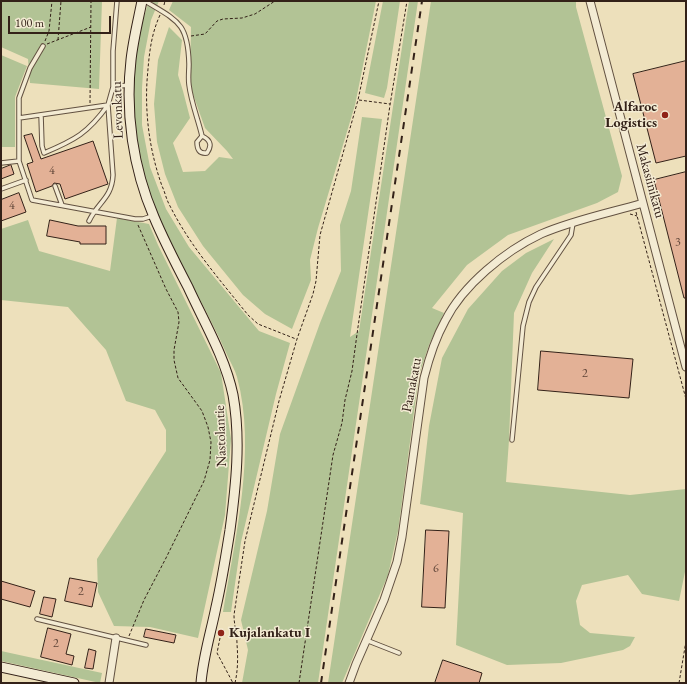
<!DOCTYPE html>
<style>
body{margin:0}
#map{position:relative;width:687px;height:684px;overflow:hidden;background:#ede0bb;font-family:"EB Garamond",serif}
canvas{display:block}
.frame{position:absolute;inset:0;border:2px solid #332118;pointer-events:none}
.scale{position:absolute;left:8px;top:16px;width:103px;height:18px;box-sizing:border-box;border:2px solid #332118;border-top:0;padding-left:5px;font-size:12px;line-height:14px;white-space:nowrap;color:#332118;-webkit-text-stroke:3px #f3ebd3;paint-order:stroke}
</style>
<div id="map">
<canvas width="687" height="684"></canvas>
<div class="frame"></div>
<div class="scale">100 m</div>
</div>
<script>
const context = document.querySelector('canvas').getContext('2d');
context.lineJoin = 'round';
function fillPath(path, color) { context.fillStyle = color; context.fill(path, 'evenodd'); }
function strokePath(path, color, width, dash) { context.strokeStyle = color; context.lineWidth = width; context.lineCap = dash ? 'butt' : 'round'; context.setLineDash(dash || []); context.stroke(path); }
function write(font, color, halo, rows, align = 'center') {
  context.font = font + ' "EB Garamond",serif'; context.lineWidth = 3; context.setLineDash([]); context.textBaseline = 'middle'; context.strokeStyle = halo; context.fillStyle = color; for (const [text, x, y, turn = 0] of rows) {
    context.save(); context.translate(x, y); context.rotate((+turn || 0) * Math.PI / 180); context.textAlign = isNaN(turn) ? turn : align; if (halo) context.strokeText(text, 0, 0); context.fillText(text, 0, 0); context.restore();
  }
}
fillPath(new Path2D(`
 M1 1H102L99 89 30 83 28 59 1 47Z
 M149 1H159L151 20 144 57 142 88V125L150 167 166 209 189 247 259 331 290 343 276 394 241 542 231 612H223C235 538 257 450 237 377 235 370 231 363 228 357 217 332 205 309 192 285 180 262 167 238 157 214 147 187 138 159 135 130 130 88 135 41 149 1Z
 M173 1H376L355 105 318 228 310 260 311 280 292 329 265 314 243 295 203 246 178 207 165 174 157 142 154 104 158 60 169 27 182 40 178 75 183 91 190 118 173 143 183 172 205 171 219 157 233 159 227 151 205 128 190 86 191 27 169 10Z
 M383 1H400L387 88 384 98 365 93Z
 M409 1H418L318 683H242L248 650 241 620 267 511 280 434 320 323 341 271 340 225 351 191 362 117 382 119 350 337 359 331Z
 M431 1H576V7L622 176 618 192 597 203 508 235 467 265 432 308 444 313 429 345 419 375 398 531 388 575 342 683H328Z
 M1 55 27 66 15 97V147H1Z
 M117 218 149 224 158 245 221 373 231 439 225 515 198 638 150 627 114 626 98 592 97 559 166 451V430L155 410 126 401 106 350 68 307 1 300V229L28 220 39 251 110 271Z
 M554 239 532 273 514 313 509 440 506 482 630 495 686 489V567L679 601 642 594 628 575 582 585 576 601 580 625 590 633 635 637 630 646 623 650 561 663 507 665 456 645 463 513 420 504 429 426 442 358 468 309 502 271 526 253Z
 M1 651 102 673 100 683 1 661Z`), '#b2c395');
const building = new Path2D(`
 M686 61V156L656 163 633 74Z
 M32 134 41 159 93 141 108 184 65 199 60 184 54 183 52 186 36 192 27 164 33 162 24 136Z
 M11 165 14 174 1 179V169Z
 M686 172V298H684L654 180Z
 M19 193 26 212 1 221V200Z
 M50 220 78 226H106V244H80V242L47 236Z
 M541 351 633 359 629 398 538 390Z
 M426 530 449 531 445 608 422 607Z
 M70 578 97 583 92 607 65 601Z
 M1 581 35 591 30 607 1 599Z
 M44 597 56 599 52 617 40 614Z
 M48 628 71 634 66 654 74 656 72 665 41 657Z
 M146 629 176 635 174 643 144 637Z
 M89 649 96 651 93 669 85 668Z
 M443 660 482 673 479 683H435Z`);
fillPath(building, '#e3b196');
strokePath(building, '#332118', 1);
const lane = new Path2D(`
 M145 1C178 21 188 23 189 64 189 71 188 78 189 85 191 102 198 119 202 136 211 140 212 146 207 153 199 154 197 149 197 142L202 136
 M43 46 30 68 19 98V161L32 200 135 219H143L152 216
 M113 87 128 85
 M41 115 42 146 44 153C75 140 88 133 108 105
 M19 118 108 105
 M1 163 19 161
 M55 186 62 205
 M1 189 26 180
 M89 221C98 202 112 198 113 175L108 105 113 87V51L117 1
 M512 440 523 326 529 302 536 287 571 235 573 223
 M37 619 146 645
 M366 640 399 653`);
const street = new Path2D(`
 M590 1 686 367
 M109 683 116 638
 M349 683 356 664 384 600 397 562 402 537 424 378C429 358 435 339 445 321 463 285 505 251 541 234 573 220 609 213 643 203`);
const secondary = new Path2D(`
 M142 1C138 21 133 41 131 60 125 113 133 168 154 217 164 241 176 264 188 287 204 322 225 357 233 395 241 439 236 485 230 530 226 555 222 581 216 607 211 632 203 657 201 683
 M1 667 74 683`);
strokePath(lane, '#625141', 5.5);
strokePath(street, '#625141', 9);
strokePath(secondary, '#332118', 11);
strokePath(new Path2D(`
 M164 5 165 1
 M160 15C150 37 149 57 147 81 145 117 150 152 162 186 165 192 166 199 170 206 190 246 220 280 248 315L258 324 296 339
 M191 36 205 34 217 21 223 19 242 18 255 14 275 1
 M58 40 61 1
 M45 41 49 31 52 1
 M47 44 91 27
 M359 100 390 104
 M90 103 91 1
 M636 212 686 399
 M630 214 637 216
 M221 633 217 653 233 683
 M129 636 144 600 166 558 204 481 210 460 211 442 208 427 202 411 178 378 174 360V350L179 322 178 312 166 289 138 225
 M235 683C238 670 238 657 237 644 237 634 234 625 234 615L245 541 279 401 297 339 313 294 316 281 320 235 358 100 379 1
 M299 683 333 455 342 423 345 400 352 371 358 327 390 105 407 1
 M679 683 686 641`), '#332118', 1, [3, 2]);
strokePath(lane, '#f3ebd3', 3.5);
strokePath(street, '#f3ebd3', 7);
strokePath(secondary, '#f3ebd3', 9);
strokePath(new Path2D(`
 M321 683 422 1`), '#332118', 2, [7, 7]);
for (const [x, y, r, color] of [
 [665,115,4,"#8f2418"],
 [221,633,4,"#8f2418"]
]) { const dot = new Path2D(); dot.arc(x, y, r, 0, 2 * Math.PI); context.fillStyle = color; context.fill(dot); strokePath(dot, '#f3ebd3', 1.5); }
write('12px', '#5f4538', null, [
 ["4",52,171],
 ["4",12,206],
 ["3",678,243],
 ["2",585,374],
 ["6",436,569],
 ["2",81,592],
 ["2",56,644]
]);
write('bold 14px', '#332118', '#f3ebd3', [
 ["Alfaroc",657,107],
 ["Logistics",657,123],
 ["Kujalankatu I",229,633,"left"]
], 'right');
write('14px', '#332118', '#f3ebd3', [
 ["Levonkatu",118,110,-92],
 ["Makasiinikatu",650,181,75],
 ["Paanakatu",412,385,-79],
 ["Nastolantie",221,436,-92]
]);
</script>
